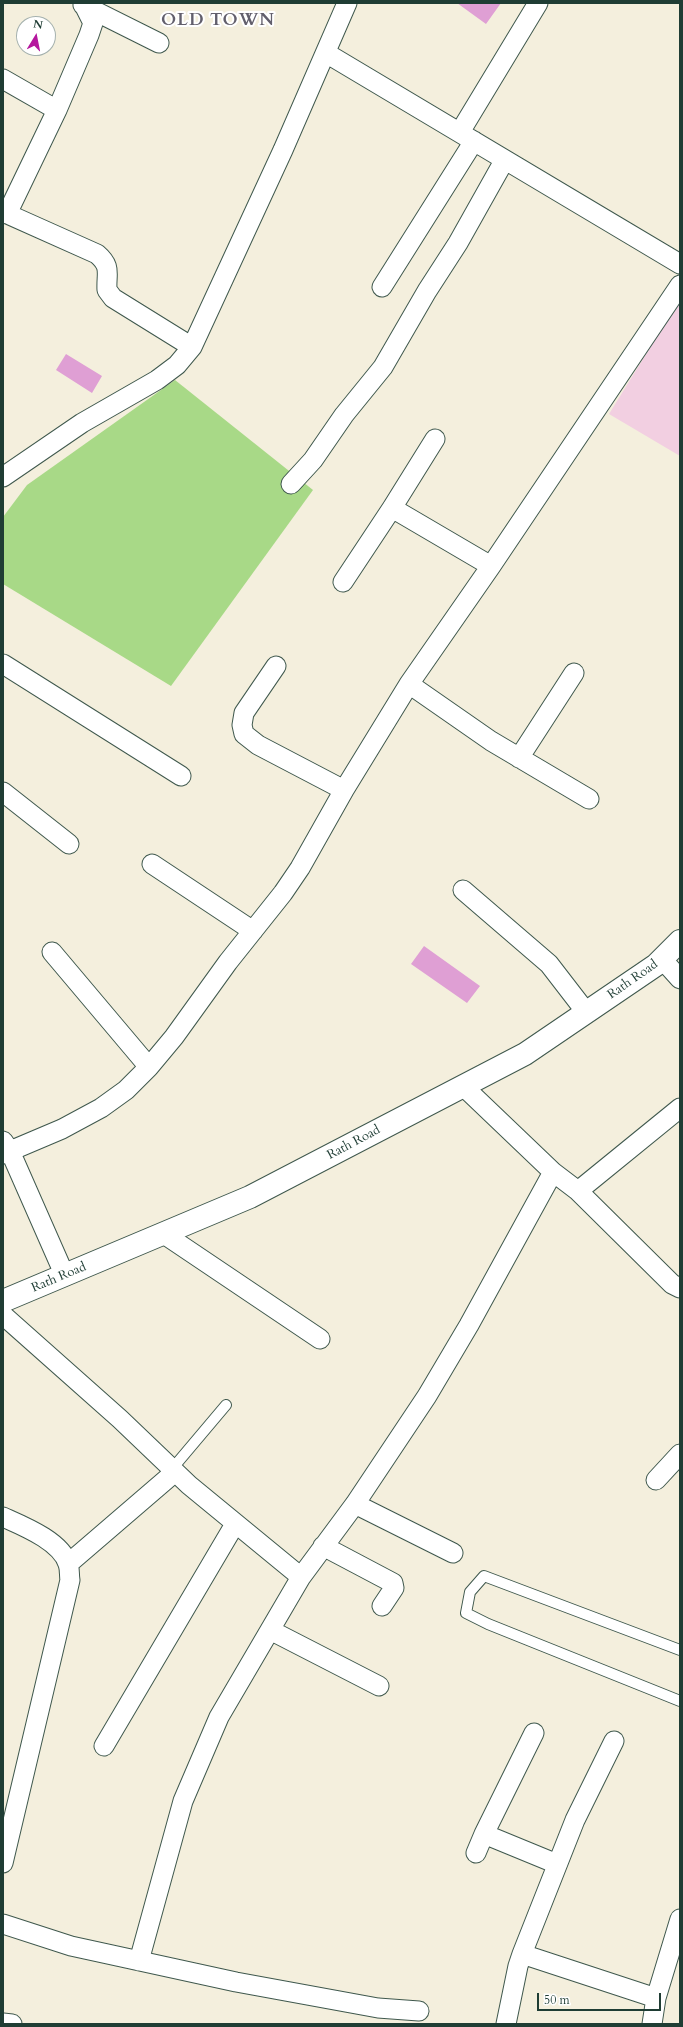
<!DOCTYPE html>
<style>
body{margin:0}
#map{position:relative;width:683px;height:2027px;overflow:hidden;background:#f4efdd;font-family:Cardo,serif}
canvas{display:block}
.frame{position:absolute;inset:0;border:4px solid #1f3d34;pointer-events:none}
.north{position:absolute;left:16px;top:16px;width:40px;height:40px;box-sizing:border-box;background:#fff;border:1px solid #a5b1ae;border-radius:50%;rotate:10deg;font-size:11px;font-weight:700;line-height:16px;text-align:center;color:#1f3d34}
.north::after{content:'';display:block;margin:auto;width:14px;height:18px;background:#b5179e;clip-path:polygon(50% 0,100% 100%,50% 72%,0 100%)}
.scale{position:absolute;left:537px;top:1993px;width:124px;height:18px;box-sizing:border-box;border:2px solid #1f3d34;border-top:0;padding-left:5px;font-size:12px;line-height:14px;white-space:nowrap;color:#1f3d34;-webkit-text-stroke:3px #fff;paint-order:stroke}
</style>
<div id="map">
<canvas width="683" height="2027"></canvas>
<div class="frame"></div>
<div class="north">N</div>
<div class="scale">50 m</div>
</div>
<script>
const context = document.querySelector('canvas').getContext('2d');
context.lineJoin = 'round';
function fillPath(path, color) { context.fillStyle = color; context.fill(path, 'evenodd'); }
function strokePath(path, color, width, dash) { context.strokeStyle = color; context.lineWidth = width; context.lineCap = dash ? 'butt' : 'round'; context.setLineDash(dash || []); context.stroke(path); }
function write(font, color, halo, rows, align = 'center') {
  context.font = font + ' Cardo,serif'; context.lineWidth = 4; context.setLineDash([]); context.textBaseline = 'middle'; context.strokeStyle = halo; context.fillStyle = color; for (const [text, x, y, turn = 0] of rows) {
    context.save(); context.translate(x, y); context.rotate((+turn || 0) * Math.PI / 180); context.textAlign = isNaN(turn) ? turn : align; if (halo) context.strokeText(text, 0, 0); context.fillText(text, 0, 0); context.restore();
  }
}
fillPath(new Path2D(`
 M680 299V456L609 414Z`), '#f2cfe1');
fillPath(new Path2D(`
 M175 380 313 490 171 686 3 584V517L27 485Z`), '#a8d987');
fillPath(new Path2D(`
 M457 3H501L486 24Z
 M66 354 102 376 92 393 56 370Z
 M424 946 480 986 467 1003 411 964Z`), '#df9fd4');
const service = new Path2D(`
 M172 1469 226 1405
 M680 1650 484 1576 470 1592 466 1613 488 1624 680 1701`);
const minor = new Path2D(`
 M83 5 159 43
 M326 53C445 123 562 194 680 264
 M3 79 57 110
 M460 132 538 3
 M3 212 97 254C112 267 106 273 107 290L113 298 192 347
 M7 214 57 110 89 35 93 23 83 3
 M382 287 474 141
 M3 477 82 423 157 380 177 365 192 347 283 150 347 3
 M291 484 313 460 344 415 383 367 427 291 458 243 504 161
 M392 508 491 566
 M343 582 392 508 435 439
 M3 664 181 776
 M276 666 244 713 242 725 244 734 258 745 344 790
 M409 684 491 741 589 799
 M519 758 574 673
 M3 792 69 844
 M152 864 253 931
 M463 890 549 964 586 1012
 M52 952 149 1067
 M662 959 680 979
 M463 1086 553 1172
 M680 1108 578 1191 672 1284 680 1288
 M3 1141 10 1151 65 1276
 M3 1154 62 1129 101 1108 126 1090 149 1067 174 1037 228 962 283 893 300 868 344 790 409 684 491 566 680 285
 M164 1234 320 1339
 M3 1315 120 1419 189 1485 301 1577
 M656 1480 680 1454
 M355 1504 453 1553
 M3 1517C23 1526 61 1541 68 1564 70 1569 69 1575 70 1580L3 1863
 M323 1546 393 1583 394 1588 382 1606
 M68 1564 175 1472
 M270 1630 379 1686
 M534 1733 484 1834 557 1864
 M104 1746 235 1524
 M476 1853 484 1834
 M3 1924 71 1946 236 1982 378 2008 419 2011
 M522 1954 656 1998
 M139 1961 183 1801 219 1717 301 1577 355 1504 427 1396 469 1325 553 1172 578 1191
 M3 2023 12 2024
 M506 2024 518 1966 522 1954 575 1820 614 1741
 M652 2024 656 1998 680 1919`);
const tertiary = new Path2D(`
 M3 1301 250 1197 525 1054 656 965 680 941`);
strokePath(service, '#3f584d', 12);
strokePath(minor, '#3f584d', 21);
strokePath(tertiary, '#3f584d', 24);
strokePath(service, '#fff', 10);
strokePath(minor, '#fff', 19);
strokePath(tertiary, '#fff', 22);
write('13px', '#1f3d34', '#fff', [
 ["Rath Road",633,980,-35],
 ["Rath Road",354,1143,-28],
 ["Rath Road",59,1278,-23]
]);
context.letterSpacing = '1px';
write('bold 17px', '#625f6c', '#fff', [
 ["OLD TOWN",218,21]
]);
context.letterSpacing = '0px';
</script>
